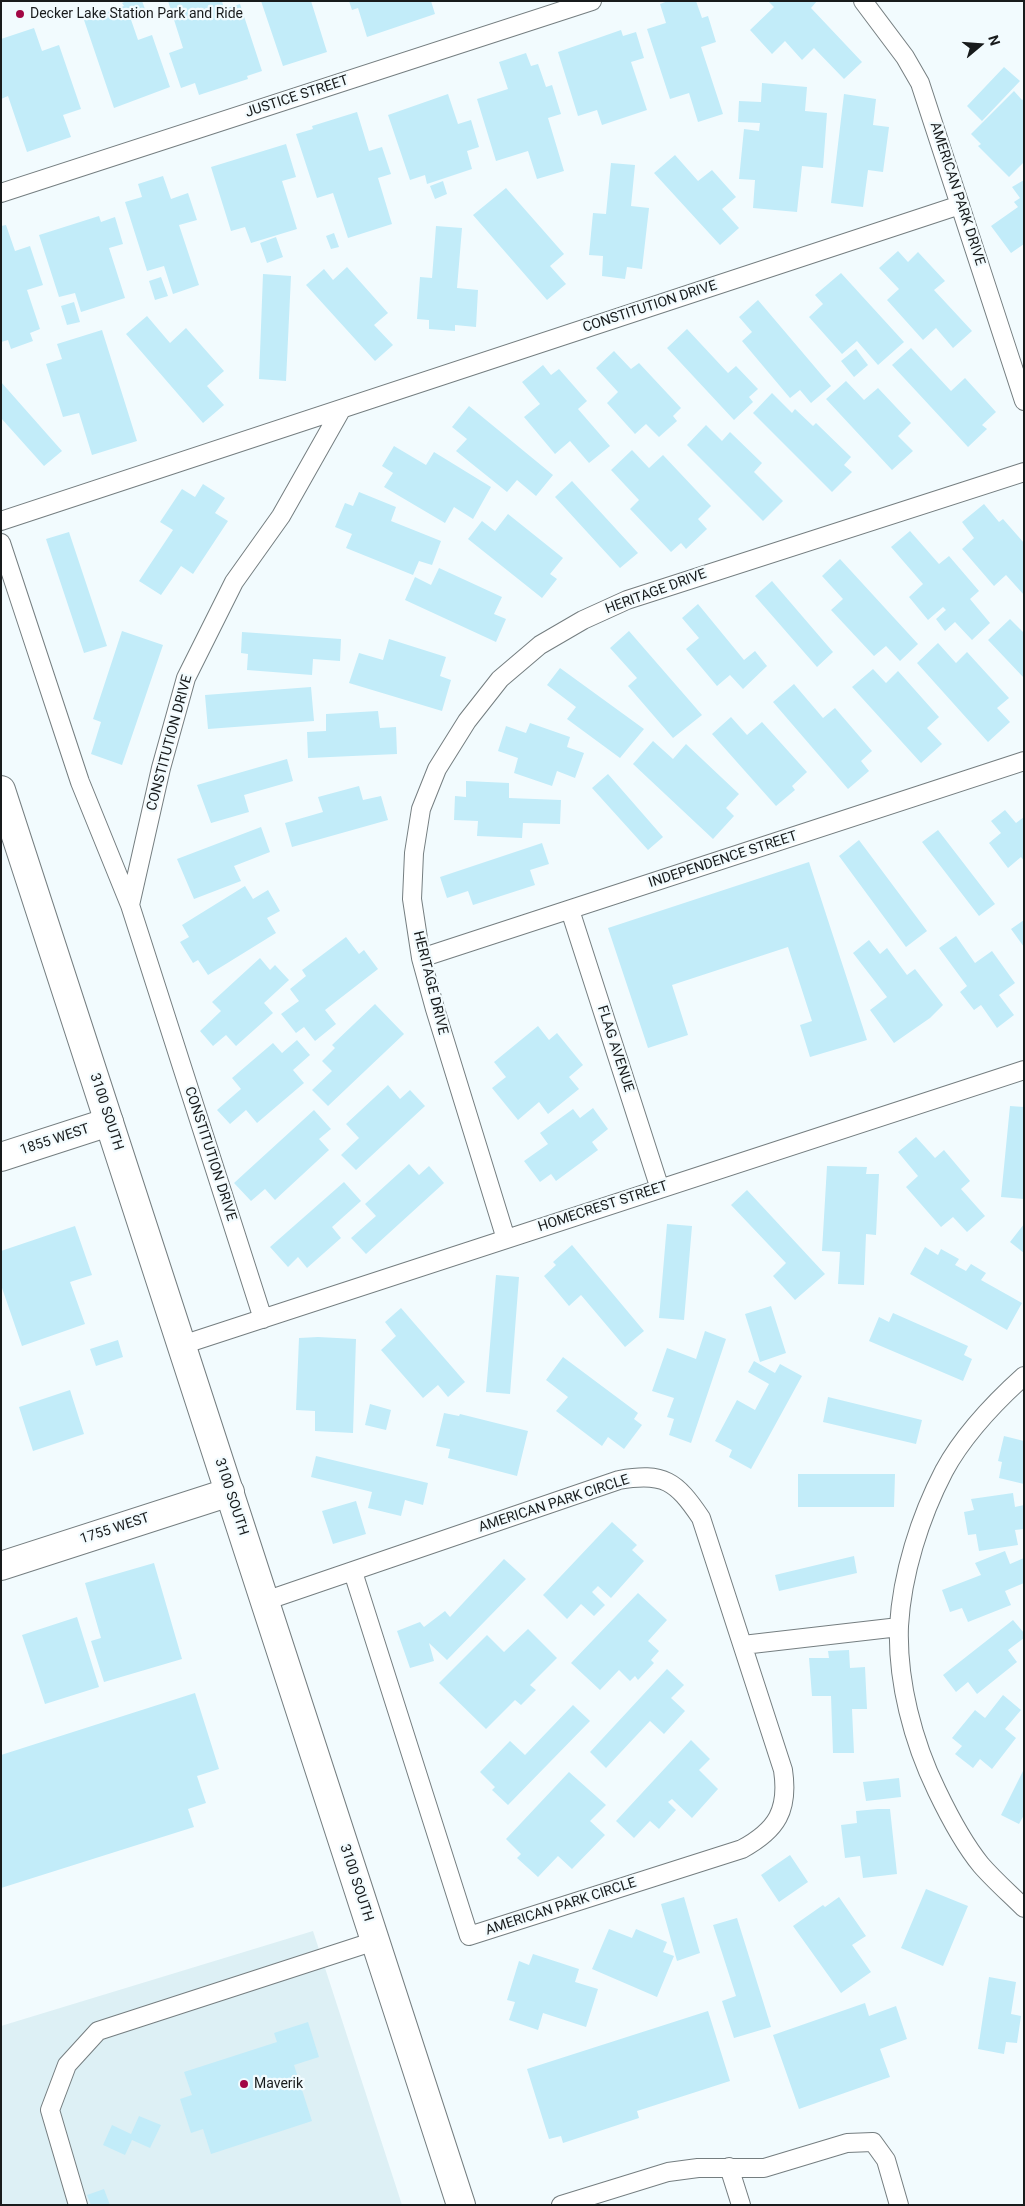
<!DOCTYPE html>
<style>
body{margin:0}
#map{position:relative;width:1025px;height:2206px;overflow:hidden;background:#f2fbfe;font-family:Roboto,sans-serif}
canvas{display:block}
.frame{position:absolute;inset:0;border:2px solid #181b1c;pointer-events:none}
.north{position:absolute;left:955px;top:20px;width:50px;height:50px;-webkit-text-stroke:4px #f2fbfe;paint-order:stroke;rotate:72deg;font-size:14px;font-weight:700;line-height:20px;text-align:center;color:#181b1c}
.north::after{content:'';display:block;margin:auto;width:18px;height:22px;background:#181b1c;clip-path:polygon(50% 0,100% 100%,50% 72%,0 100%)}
</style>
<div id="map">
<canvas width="1025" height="2206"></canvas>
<div class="frame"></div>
<div class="north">N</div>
</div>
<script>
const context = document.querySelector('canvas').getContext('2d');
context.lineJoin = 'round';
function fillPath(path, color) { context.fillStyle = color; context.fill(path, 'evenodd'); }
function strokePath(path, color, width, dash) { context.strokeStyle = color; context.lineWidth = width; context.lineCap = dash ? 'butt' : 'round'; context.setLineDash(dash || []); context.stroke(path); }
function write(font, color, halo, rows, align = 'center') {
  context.font = font + ' Roboto,sans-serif'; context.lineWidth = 4.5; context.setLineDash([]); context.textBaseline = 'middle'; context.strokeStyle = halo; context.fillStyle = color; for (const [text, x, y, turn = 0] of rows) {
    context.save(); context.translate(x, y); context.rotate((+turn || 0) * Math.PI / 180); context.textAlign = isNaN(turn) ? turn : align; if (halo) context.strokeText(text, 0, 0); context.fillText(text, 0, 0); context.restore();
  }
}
fillPath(new Path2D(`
 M313 1931 402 2205H1V2026Z`), '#ddf0f5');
fillPath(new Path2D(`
 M127 1H142L145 9 129 14 138 40 152 35 170 87 114 108 84 20 124 6 122 3Z
 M168 1H222L224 9 240 4 262 71 247 76 248 79 199 95 195 83 181 88 169 53 183 48Z
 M261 1H311L327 52 283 66Z
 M349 1H431L435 14 367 37 358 8 352 10Z
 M668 1H696L702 18 708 16 716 42 701 47 723 114 698 122 689 93 670 99 647 29 666 23 660 4Z
 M768 1H817L811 8 862 62 844 79 814 48 802 60 785 41 772 54 750 30 774 7Z
 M34 28 42 51 59 45 81 109 63 115 71 137 27 152 8 96 1 99V39Z
 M621 30 623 36 636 32 644 58 631 62 647 110 602 125 597 110 578 116 558 52Z
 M526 53 531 66 538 64 546 87 552 85 561 114 548 118 564 171 537 179 528 151 496 161 477 99 508 89 499 62Z
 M1004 67 1020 81 982 121 967 106Z
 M762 83 807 87 805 111 827 113 823 168 802 166 797 212 753 208 755 180 739 179 744 129 759 131 760 123 738 122 739 101 761 102Z
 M1014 91 1022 100 1024 99V162L1009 177 978 146 981 144 971 134Z
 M448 94 458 124 471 120 479 147 467 151 472 169 427 184 425 175 410 180 388 115Z
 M844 94 876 99 873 125 889 127 883 172 868 170 863 207 831 203Z
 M357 112 369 151 382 147 391 174 378 178 392 224 348 238 333 193 317 198 296 134 313 129 312 126Z
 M286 144 296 177 282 181 297 229 251 243 245 227 231 231 211 167Z
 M675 155 698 181 712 170 736 197 722 209 739 228 720 245 654 173Z
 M611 163 635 165 631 206 649 208 642 269 627 267 625 279 602 276 603 256 589 255 593 213 606 214Z
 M163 176 171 199 188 193 197 220 179 225 199 285 173 294 164 266 147 271 125 202 142 197 138 184Z
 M1024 180V244L1011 253 991 226 1018 207 1014 202 1020 198 1012 187Z
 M443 181 447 194 435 199 430 186Z
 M506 188 564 254 550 266 566 284 547 300 473 215Z
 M99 216 101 222 115 217 123 244 109 248 125 298 81 312 75 293 59 297 39 235Z
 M6 225 15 251 30 246 43 285 27 290 40 329 30 333 33 341 11 349 8 340 1 342V226Z
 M436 226 462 228 457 288 478 290 476 327 455 325V331L429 329V320L417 319 420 277 432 278Z
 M334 233 339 247 331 249 326 236Z
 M276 237 283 257 267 263 260 243Z
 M898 251 908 262 918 252 945 281 934 290 972 331 953 348 936 328 923 340 887 300 899 289 879 268Z
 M347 267 388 313 374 325 393 345 375 361 306 285 324 269 333 280Z
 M841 273 904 342 878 365 857 341 842 354 809 317 823 304 815 295Z
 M263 274 291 276 286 381 259 379Z
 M161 277 168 296 155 300 149 281Z
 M758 300 831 386 811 403 800 390 790 398 742 341 752 332 739 317Z
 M74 302 80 322 67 325 61 306Z
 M147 316 170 343 186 328 224 371 207 386 224 405 203 423 126 334Z
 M687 329 728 373 736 366 758 389 749 397 753 402 734 420 667 348Z
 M102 330 137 441 92 455 79 413 63 417 46 364 62 359 57 344Z
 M911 348 951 391 965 378 996 412 982 425 987 429 968 447 892 365Z
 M856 349 868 365 854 377 841 361Z
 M614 351 631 369 639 363 681 408 673 416 677 421 659 437 646 424 635 434 607 403 618 392 596 368Z
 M543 365 551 375 559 369 587 401 578 409 610 446 589 463 570 441 555 454 524 417 540 404 522 382Z
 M846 381 864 400 878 388 911 423 898 436 913 451 892 470 826 399Z
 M1 382 62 451 44 466 1 418Z
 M772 393 792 413 795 409 813 426 816 423 851 457 844 465 852 472 832 492 753 413Z
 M469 406 553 475 536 496 517 480 507 492 456 451 467 439 452 427Z
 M706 425 722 441 730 432 762 463 754 472 783 501 763 521 687 445Z
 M394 446 426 465 434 452 491 487 473 519 454 507 445 523 384 487 393 473 382 466Z
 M632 450 649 468 663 455 711 506 698 519 707 529 686 549 681 543 671 552 630 509 639 500 611 470Z
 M572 481 638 553 620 568 555 497Z
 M203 484 225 498 215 513 228 521 193 574 181 566 161 595 139 581 173 530 160 522 182 489 195 497Z
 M359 492 396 507 391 521 441 541 432 565 419 561 413 575 346 548 352 534 335 527 345 503 353 506Z
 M984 504 999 522 1003 519 1024 543V595L1006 575 994 586 962 549 974 538 962 522Z
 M508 514 563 558 550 574 557 579 542 598 468 539 482 521 495 531Z
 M910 531 939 564 949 556 979 591 970 599 990 623 972 640 955 622 945 631 936 619 946 610 943 607 928 620 909 597 923 584 891 547Z
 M69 532 107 646 84 653 46 539Z
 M840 559 918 644 900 661 886 646 874 656 831 610 843 599 822 576Z
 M439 568 502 597 494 614 506 619 496 642 405 600 415 577 431 585Z
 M772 581 833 652 817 667 755 596Z
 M698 604 744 660 755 651 767 666 743 689 730 675 717 686 686 649 699 638 682 618Z
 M1010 619 1024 633V678L988 640Z
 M122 631 163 645 122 765 91 754 101 722 93 719Z
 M629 631 702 715 673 738 628 686 637 678 610 648Z
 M242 632 341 639 340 661 313 659 312 675 247 670 248 654 241 653Z
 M389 639 446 657 440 676 451 680 442 711 349 683 359 653 383 660Z
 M938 643 956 663 967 652 1009 698 997 708 1010 722 988 742 917 663Z
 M560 668 644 729 620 758 567 719 576 707 547 685Z
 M873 669 886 683 898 671 939 717 927 728 942 744 921 763 852 687Z
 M794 684 823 718 835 708 872 751 861 761 869 771 848 789 773 702Z
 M311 687 314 721 208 729 205 695Z
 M378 711 380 728 396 727 397 754 308 758 307 732 326 731V714Z
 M731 717 747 735 762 722 807 772 792 786 795 790 776 806 712 734Z
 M530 723 570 737 567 747 584 753 575 778 557 771 552 786 514 773 518 758 498 751 506 726 526 733Z
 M653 741 673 759 686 744 739 794 726 808 734 816 713 839 633 764Z
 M287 759 293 781 244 795 249 812 211 823 197 785Z
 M608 774 663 837 648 850 592 788Z
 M466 781 509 783V798L561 800 560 824 523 823 522 838 477 836 478 821 454 820 455 796 466 797Z
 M359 786 363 800 381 796 388 820 292 847 285 823 323 812 318 797Z
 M1005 810 1016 823 1024 817V861L1021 857 1008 868 989 843 1001 833 991 821Z
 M261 827 270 852 234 866 241 881 194 899 177 859Z
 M938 830 995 904 979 916 922 842Z
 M859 840 927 931 906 947 839 856Z
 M542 843 549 864 530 870 535 885 473 905 468 891 447 898 440 877Z
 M809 862 867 1040 810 1057 800 1025 812 1021 788 947 672 985 688 1035 648 1048 608 928Z
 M245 886 253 899 268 890 280 911 267 918 276 933 208 975 198 960 193 963 180 942 189 937 182 925Z
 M1024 920V947L1011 929Z
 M956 936 975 963 992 951 1015 983 999 995 1014 1015 997 1028 981 1005 974 1010 960 992 967 986 939 948Z
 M346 937 359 954 364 950 378 969 325 1010 336 1024 315 1041 304 1027 296 1033 281 1014 299 1001 290 989 306 976 302 970Z
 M869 940 880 954 887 948 907 975 915 969 943 1005 930 1018 894 1043 870 1010 887 997 853 953Z
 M260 958 270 970 275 965 289 980 264 1003 273 1013 236 1046 226 1035 213 1046 200 1031 221 1011 212 1002Z
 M375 1004 404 1034 328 1106 312 1090 332 1071 322 1061 335 1048 332 1045Z
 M538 1026 549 1040 557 1033 583 1065 569 1077 579 1089 548 1114 539 1102 518 1120 492 1088 506 1077 494 1062Z
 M297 1040 310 1055 293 1070 304 1083 257 1123 246 1110 230 1124 217 1110 241 1089 232 1078 273 1043 282 1053Z
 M388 1085 400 1099 410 1090 425 1106 356 1170 341 1155 359 1138 346 1124Z
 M1010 1106 1024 1107V1199L1001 1197Z
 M593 1108 608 1129 592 1142 598 1150 556 1181 551 1174 540 1182 524 1161 548 1144 540 1133 573 1109 580 1118Z
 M314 1110 331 1129 319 1139 329 1150 275 1200 265 1189 251 1201 234 1183Z
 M916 1137 935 1158 944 1150 970 1181 961 1189 985 1216 967 1232 953 1217 941 1227 906 1187 918 1176 898 1152Z
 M409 1164 419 1175 429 1166 444 1183 366 1254 351 1238 376 1216 365 1204Z
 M827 1166 867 1167 866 1174H879L876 1235 866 1234 864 1285 838 1284 840 1252 822 1251Z
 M344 1182 361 1201 332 1227 341 1238 307 1268 298 1257 288 1267 270 1247Z
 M747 1190 825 1274 795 1300 773 1276 786 1263 731 1205Z
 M667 1224 692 1226 684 1320 659 1318Z
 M1024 1224V1253L1010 1242Z
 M75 1226 92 1275 70 1282 85 1324 22 1346 1 1285V1251Z
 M572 1245 644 1331 625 1347 581 1295 569 1306 544 1276 556 1265 553 1262Z
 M925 1247 938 1255 941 1249 959 1259 955 1265 966 1271 971 1264 986 1273 981 1280 1022 1303 1007 1330 910 1274Z
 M496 1275 519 1277 510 1394 486 1392Z
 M771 1306 786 1353 760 1362 745 1314Z
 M401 1308 465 1382 448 1397 438 1385 423 1398 381 1350 396 1336 385 1322Z
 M893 1313 968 1346 964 1355 972 1359 963 1381 869 1341 879 1317 889 1322Z
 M705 1331 726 1339 691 1443 669 1435 674 1419 667 1417 674 1398 652 1391 667 1348 696 1359Z
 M318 1337 356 1339 353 1433 315 1431V1411L296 1410 299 1338Z
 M118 1340 123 1357 96 1366 90 1349Z
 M563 1357 638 1413 634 1419 642 1425 624 1449 608 1437 602 1446 556 1411 568 1397 546 1380Z
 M754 1361 775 1373 780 1364 802 1376 751 1469 729 1457 732 1450 715 1441 737 1400 755 1410 769 1384 748 1372Z
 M70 1390 84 1434 33 1451 19 1407Z
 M828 1397 922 1420 916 1444 823 1422Z
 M370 1404 391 1410 386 1430 365 1425Z
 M444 1413 459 1416 460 1414 528 1431 517 1476 448 1458 450 1449 436 1446Z
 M1004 1436 1024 1441V1484L999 1478 1002 1462 998 1461Z
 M316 1456 428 1483 423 1505 405 1500 401 1516 368 1508 372 1492 311 1477Z
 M798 1474H895L894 1507H798Z
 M1013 1493 1015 1507 1024 1505V1529L1015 1530 1018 1545 979 1551 976 1534 968 1535 964 1512 974 1510 971 1499Z
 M356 1501 366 1534 333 1544 322 1511Z
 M612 1522 637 1545 632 1550 644 1561 611 1598 598 1586 592 1592 605 1605 594 1616 581 1604 567 1619 543 1595Z
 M1005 1551 1010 1564 1024 1558V1583L1005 1591 1011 1605 968 1622 962 1608 950 1612 942 1590 981 1575 975 1563Z
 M854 1556 857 1573 779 1591 775 1575Z
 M504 1559 526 1579 447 1660 429 1643 434 1661 410 1668 397 1631 420 1622 424 1627 445 1611 450 1617Z
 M154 1563 182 1659 104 1682 91 1641 101 1638 85 1583Z
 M638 1593 667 1620 648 1641 659 1651 651 1660 654 1663 638 1680 635 1676 630 1681 619 1670 600 1690 571 1663Z
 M77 1617 99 1687 45 1704 22 1635Z
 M1013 1620 1024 1633V1638L1008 1650 1017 1662 977 1694 968 1682 956 1692 943 1675Z
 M528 1629 557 1658 530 1685 536 1690 521 1705 515 1700 486 1729 439 1683 487 1635 504 1652Z
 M849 1650 850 1668 865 1667 867 1709H852L854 1753H833L831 1696H812L809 1658H829L828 1651Z
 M667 1669 684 1685 671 1698 685 1711 664 1734 650 1721 606 1768 590 1752Z
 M195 1693 219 1769 197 1776 206 1803 188 1809 194 1827 1 1888V1755Z
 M1003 1695 1021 1710 1005 1729 1016 1738 992 1769 980 1759 973 1768 955 1754 962 1746 952 1738 975 1710 985 1718Z
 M573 1705 590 1721 508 1805 492 1790 495 1787 480 1772 510 1741 525 1755Z
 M691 1740 710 1759 699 1770 718 1789 692 1818 672 1799 668 1802 676 1810 659 1829 650 1821 634 1838 616 1821Z
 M1024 1769V1815L1019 1824 1001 1815Z
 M569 1772 606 1805 590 1821 605 1835 572 1869 558 1856 538 1877 517 1858 521 1854 506 1839Z
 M899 1778 901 1797 866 1801 863 1782Z
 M878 1809H890L897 1874 863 1878 860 1856 845 1858 841 1825 857 1823 856 1811Z
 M790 1855 808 1882 779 1902 761 1875Z
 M926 1889 968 1906 943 1966 901 1948Z
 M684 1897 700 1953 677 1961 661 1904Z
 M839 1897 866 1936 852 1945 871 1972 841 1993 793 1926 823 1905 825 1907Z
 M737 1918 771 2027 734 2038 722 2001 736 1996 713 1925Z
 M609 1929 632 1938 636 1929 667 1942 663 1952 674 1956 657 1997 592 1969Z
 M533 1954 579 1969 575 1982 598 1989 586 2027 543 2013 538 2030 509 2020 515 2002 507 2000 519 1961 529 1965Z
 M989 1977 1016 1982 1011 2014 1021 2016 1017 2043 1006 2042 1004 2054 978 2049Z
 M865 2003 869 2016 896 2006 907 2039 880 2049 890 2077 799 2109 773 2035Z
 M708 2011 730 2081 637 2111 639 2118 563 2143 561 2136 549 2139 527 2069Z
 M308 2022 319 2057 294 2065 312 2121 211 2154 203 2129 191 2133 180 2099 192 2095 184 2072 277 2042 274 2033Z
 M139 2116 161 2125 150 2148 132 2140 125 2155 103 2145 112 2125 131 2134Z
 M104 2189 110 2205H91L87 2195Z`), '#c2ecf9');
const service = new Path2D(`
 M863 1 905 57 920 83 1024 401
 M1 193 592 1
 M1 521 960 205
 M1 543 80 782 130 905 263 1319
 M130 905 161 768 186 678 234 582 281 516 341 410
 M570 910 660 1189
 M421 958 1024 761
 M506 1239 435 1009 421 958 412 899 414 853 421 809 437 769 467 721 500 679 540 645 583 620 627 600 1024 472
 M182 1345 1024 1070
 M1024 1376C994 1403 963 1436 944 1471 920 1517 902 1574 899 1626 897 1681 913 1742 937 1791 949 1816 963 1843 981 1865 994 1880 1010 1894 1024 1908
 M265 1601 619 1480C664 1472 676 1481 701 1518L783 1770C789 1810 777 1830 742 1849L469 1936 353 1572
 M743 1645 899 1627
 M729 2167 741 2205
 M78 2205 50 2110 67 2065 98 2031 375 1941
 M561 2205 668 2172 698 2168H764L847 2143 873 2142 886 2160 899 2205`);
const minor = new Path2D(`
 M1 1157 109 1122
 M1 1566 230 1492`);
const secondary = new Path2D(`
 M1 790 461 2205`);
strokePath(service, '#757e80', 20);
strokePath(minor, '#757e80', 30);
strokePath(secondary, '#757e80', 30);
strokePath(service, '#fff', 18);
strokePath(minor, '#fff', 28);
strokePath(secondary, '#fff', 28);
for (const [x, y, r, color] of [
 [20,14,5,"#a20744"],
 [244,2084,5,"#a20744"]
]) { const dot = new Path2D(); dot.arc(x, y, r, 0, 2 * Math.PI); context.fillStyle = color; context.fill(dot); strokePath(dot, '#f2fbfe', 2); }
write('14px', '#181b1c', '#f2fbfe', [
 ["Decker Lake Station Park and Ride",30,14],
 ["Maverik",254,2084]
], 'left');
write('14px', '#181b1c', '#f2fbfe', [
 ["JUSTICE STREET",297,97,-18],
 ["AMERICAN PARK DRIVE",957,194,72],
 ["CONSTITUTION DRIVE",650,307,-18],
 ["HERITAGE DRIVE",656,592,-20],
 ["CONSTITUTION DRIVE",170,743,-75],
 ["INDEPENDENCE STREET",723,860,-18],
 ["HERITAGE DRIVE",430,983,76],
 ["FLAG AVENUE",615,1049,72],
 ["3100 SOUTH",106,1112,72],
 ["1855 WEST",55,1140,-18],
 ["CONSTITUTION DRIVE",210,1154,72],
 ["HOMECREST STREET",603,1207,-18],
 ["3100 SOUTH",231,1497,72],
 ["AMERICAN PARK CIRCLE",554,1504,-18],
 ["1755 WEST",115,1529,-18],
 ["3100 SOUTH",356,1883,72],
 ["AMERICAN PARK CIRCLE",561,1907,-18]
]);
</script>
